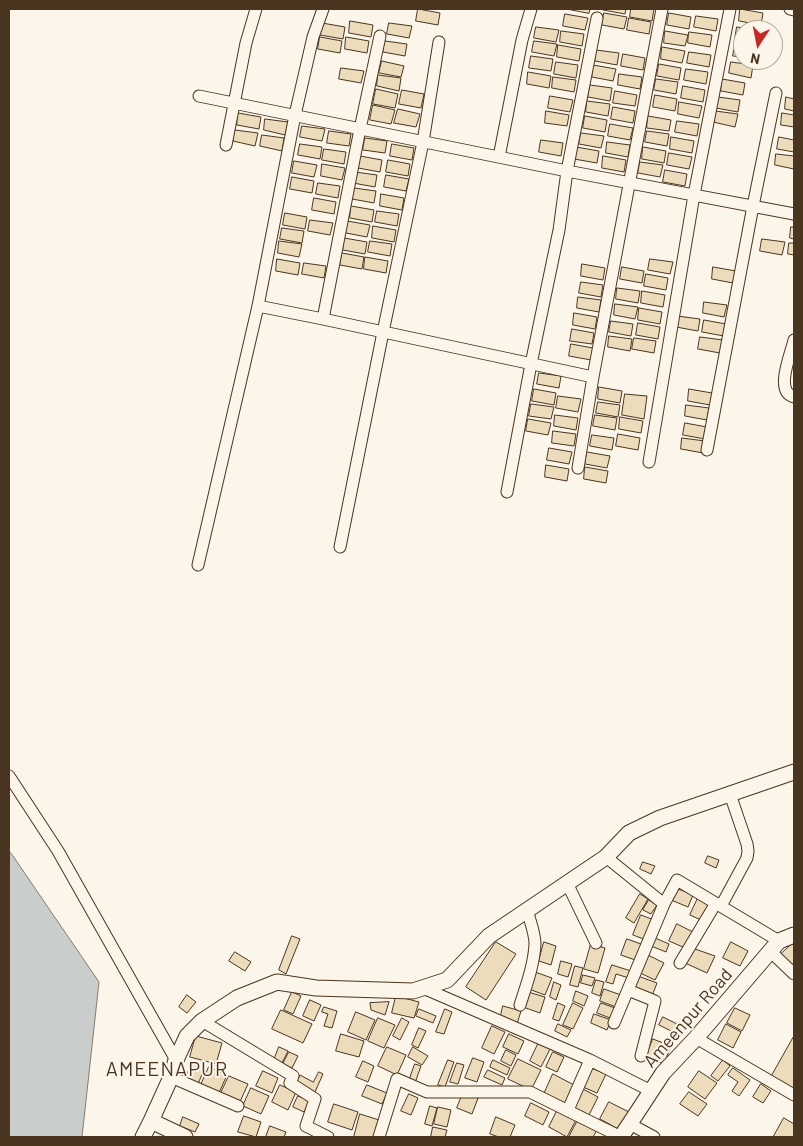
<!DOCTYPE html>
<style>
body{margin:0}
#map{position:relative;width:803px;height:1146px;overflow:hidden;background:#fbf6e9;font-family:Barlow,sans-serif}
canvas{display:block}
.frame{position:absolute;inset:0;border:10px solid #4a3520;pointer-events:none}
.north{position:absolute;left:733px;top:20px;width:50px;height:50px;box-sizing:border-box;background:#fbf6e9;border:1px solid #b4a999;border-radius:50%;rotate:191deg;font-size:14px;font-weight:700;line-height:20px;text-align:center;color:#4a3520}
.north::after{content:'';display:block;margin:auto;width:18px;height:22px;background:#c62828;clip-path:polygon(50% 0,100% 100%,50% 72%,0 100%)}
</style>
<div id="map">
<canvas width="803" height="1146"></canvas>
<div class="frame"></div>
<div class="north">N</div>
</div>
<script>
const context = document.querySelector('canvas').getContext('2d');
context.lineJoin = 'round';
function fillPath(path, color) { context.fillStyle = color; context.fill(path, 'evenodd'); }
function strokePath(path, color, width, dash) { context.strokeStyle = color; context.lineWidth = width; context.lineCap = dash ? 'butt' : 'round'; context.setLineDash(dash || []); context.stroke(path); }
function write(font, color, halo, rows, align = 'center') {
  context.font = font + ' Barlow,sans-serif'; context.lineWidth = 4; context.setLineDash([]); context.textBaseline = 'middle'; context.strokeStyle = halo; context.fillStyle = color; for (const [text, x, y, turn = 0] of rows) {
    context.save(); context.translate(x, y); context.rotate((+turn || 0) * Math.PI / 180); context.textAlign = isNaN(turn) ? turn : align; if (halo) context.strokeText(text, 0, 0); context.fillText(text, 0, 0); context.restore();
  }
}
const water = new Path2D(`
 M9 851 13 856 99 982 82 1137H9Z`);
fillPath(water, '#c9cecd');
strokePath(water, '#887966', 1);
const building = new Path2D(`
 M418 9 440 13 438 25 416 21Z
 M567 9H590L589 13Z
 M603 9H626L625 14 603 10Z
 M631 9H654L652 21 630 17Z
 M740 9 763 13 761 25 739 21Z
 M604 13 627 17 624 29 602 25Z
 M669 13 691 17 689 29 667 25Z
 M565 14 588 18 585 30 563 26Z
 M696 16 718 19 716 31 694 27Z
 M629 18 651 22 649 34 627 30Z
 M350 21 373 25 371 37 349 33Z
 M322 23 345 27 343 39 320 35Z
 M389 23 412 26 409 38 387 34Z
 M536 27 559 30 556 42 534 38Z
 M737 27 754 30H743V40L735 39Z
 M561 31 584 34 582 46 560 42Z
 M665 31 688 35 685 46 664 43Z
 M689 32 712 35 710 47 688 43Z
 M320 37 342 41 340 53 318 49Z
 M346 37 369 41 367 53 345 49Z
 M385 41 407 44 405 56 383 52Z
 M534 41 557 44 554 56 532 52Z
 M735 44 743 45V57L733 56Z
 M558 45 581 49 579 61 557 57Z
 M662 47 685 51 682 63 661 59Z
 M596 50 619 53 617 65 595 61Z
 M689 52 711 55 709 67 687 63Z
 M623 54 645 58 643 70 621 66Z
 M531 56 553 59 551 71 529 68Z
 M382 61 404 66 401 77 379 73Z
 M556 62 578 65 576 78 554 74Z
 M731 62 753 65 751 78 729 73Z
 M659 64 681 68 679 80 657 76Z
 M593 65 616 69 613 81 592 77Z
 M341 68 364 71 361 83 339 79Z
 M686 69 708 72 706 84 684 80Z
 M528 72 551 76 549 88 527 84Z
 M619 74 642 77 640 89 618 85Z
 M378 75 401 78 399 91 377 86Z
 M553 77 576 80 574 92 552 88Z
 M656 79 678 82 676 94 654 90Z
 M722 79 745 83 743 95 721 91Z
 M590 85 612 88 610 101 588 97Z
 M683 86 705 90 703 102 681 98Z
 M376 89 398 94 395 108 373 104Z
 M402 90 424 94 421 108 399 104Z
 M615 91 637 95 635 106 613 103Z
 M655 95 677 99 675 111 653 107Z
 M550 96 573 100 570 112 548 108Z
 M718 97 740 100 738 112 716 108Z
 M786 97 794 99V111L785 109Z
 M587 101 610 104 608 116 586 112Z
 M679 102 702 106 699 118 678 114Z
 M373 105 395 110 391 124 370 120Z
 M613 107 635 111 633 123 611 119Z
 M398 109 420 114 416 127 394 123Z
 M546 111 569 115 567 126 545 123Z
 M715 111 738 114 735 127 713 122Z
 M238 113 261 117 259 129 237 125Z
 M782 113 794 115V127L781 125Z
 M585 116 607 120 605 132 583 128Z
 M648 116 671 120 669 131 647 128Z
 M265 119 288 122 285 135 264 130Z
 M677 121 699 124 697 136 675 132Z
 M610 124 633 128 630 140 608 136Z
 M302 126 325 129 322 141 300 137Z
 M235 130 258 133 255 146 233 141Z
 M329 131 351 134 349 146 327 143Z
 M647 131 669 134 667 146 645 142Z
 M581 133 604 136 601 148 579 144Z
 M262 135 284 138 282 151 260 146Z
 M671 137 694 141 692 153 670 149Z
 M779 137 794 140V152L777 149Z
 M365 138 387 141 385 153 363 150Z
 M541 140 563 143 561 156 539 152Z
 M607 142 630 145 628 157 606 153Z
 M300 144 322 147 320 159 298 155Z
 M392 144 414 148 412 160 390 156Z
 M576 147 599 151 597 163 574 159Z
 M643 147 666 151 664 163 642 159Z
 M324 149 346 152 344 164 322 160Z
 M669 153 692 157 689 169 667 165Z
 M776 154 794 156V169L775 165Z
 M360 156 382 160 380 172 358 168Z
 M603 156 626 160 624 172 602 168Z
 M388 160 410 164 408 176 386 172Z
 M294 161 317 165 314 177 292 173Z
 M640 162 663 165 660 177 638 173Z
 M322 164 345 168 342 180 321 176Z
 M665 170 687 174 685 186 663 182Z
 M355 172 377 175 375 187 353 183Z
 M386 175 409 179 406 191 384 187Z
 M292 177 314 181 312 193 290 189Z
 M318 183 340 186 338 198 316 194Z
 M354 188 376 191 374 203 352 199Z
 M381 194 404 198 402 210 380 206Z
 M314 198 336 202 334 214 312 210Z
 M351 206 374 210 372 222 350 218Z
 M377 211 399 214 397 226 375 222Z
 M285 213 307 217 305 229 283 225Z
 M310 220 333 223 330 235 308 231Z
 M347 221 370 225 367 237 346 233Z
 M373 226 396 230 394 242 372 238Z
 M791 227H794V239L790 238Z
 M282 228 304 231 302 243 280 239Z
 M344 238 367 242 365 254 343 250Z
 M762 239 785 242 782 255 760 251Z
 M279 241 302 244 299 257 278 253Z
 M370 241 392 244 390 256 368 252Z
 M789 243H794V255L788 254Z
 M342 253 364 257 362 269 340 265Z
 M365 257 388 261 386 273 364 269Z
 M277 259 300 263 298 275 276 271Z
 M650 259 673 262 670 274 648 270Z
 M304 263 326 266 324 278 302 274Z
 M582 264 605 268 603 280 581 276Z
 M622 267 644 271 642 283 620 279Z
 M713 267 736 271 733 283 712 279Z
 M646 274 668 278 666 290 644 286Z
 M581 282 603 285 601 297 579 293Z
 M617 288 640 291 638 303 616 299Z
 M642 291 665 295 663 307 641 303Z
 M578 297 601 300 599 312 577 308Z
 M704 302 727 305 724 317 703 313Z
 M615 304 638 307 635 319 614 315Z
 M639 308 662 312 660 324 638 320Z
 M574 313 597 317 595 329 573 325Z
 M677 316 700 319 698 331 676 327Z
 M704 320 726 324 724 336 702 332Z
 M611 321 633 324 631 336 609 332Z
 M638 323 660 327 658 339 636 335Z
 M572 329 594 333 592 344 570 341Z
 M609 336 632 339 630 351 608 347Z
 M700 337 723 340 720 353 698 349Z
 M634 338 656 341 654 353 632 349Z
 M571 344 593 348 591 360 569 356Z
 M539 373 561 376 559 388 537 384Z
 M599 387 622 391 620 403 598 399Z
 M534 389 556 393 554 405 532 401Z
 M689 389 712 393 710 405 688 401Z
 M625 394 647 396 644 419 622 415Z
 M558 396 581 399 578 412 556 408Z
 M598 402 620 405 618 417 596 413Z
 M531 404 554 407 551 419 529 416Z
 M686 405 709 408 707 420 685 416Z
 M555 415 578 418 576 430 554 426Z
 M595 415 617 418 615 430 593 426Z
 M620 417 643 421 641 433 619 429Z
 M528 419 551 423 548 435 526 431Z
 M685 423 707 427 705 439 683 435Z
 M553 431 576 434 574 446 552 443Z
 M618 434 640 438 638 450 616 446Z
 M592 435 614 438 612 450 590 446Z
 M682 438 705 441 703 453 681 449Z
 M549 448 572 452 569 464 547 460Z
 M587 452 610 456 607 468 585 464Z
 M546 465 569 469 567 481 545 477Z
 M585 467 608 471 606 483 584 479Z
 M708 856 719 860 716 868 705 863Z
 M643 862 655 866 651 874 640 869Z
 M676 888 693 895 688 907 671 900Z
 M640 894 648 899 634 923 626 918Z
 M698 898 709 903 701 920 690 915Z
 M649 900 657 905 651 914 643 910Z
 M641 915 654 920 646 940 633 935Z
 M677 924 693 932 685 948 669 941Z
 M292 936 300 939 286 974 279 970Z
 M655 938 669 944 666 952 651 946Z
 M627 939 644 945 638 961 621 955Z
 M496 942 516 954 486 1000 466 987Z
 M544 942 556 946 551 965 539 961Z
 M731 942 748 951 740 966 723 958Z
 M591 944 605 948 598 973 584 969Z
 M792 944 794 946V971L779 956Z
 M695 949 715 956 707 973 685 963Z
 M235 952 251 962 245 971 229 961Z
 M646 954 664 963 655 980 638 972Z
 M561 961 572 964 568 977 558 974Z
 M612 965 631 971 629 978 616 974 613 984 606 982Z
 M575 966 583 968 578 987 570 985Z
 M532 971 552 978 545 995 526 988Z
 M583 975 595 978 592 986 581 983Z
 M638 976 657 983 652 996 634 988Z
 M596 980 604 982 600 996 592 993Z
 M554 982 561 985 556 1000 550 997Z
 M604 989 621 995 616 1007 600 1001Z
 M576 991 588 996 584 1006 573 1001Z
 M292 992 301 996 293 1014 284 1010Z
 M528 992 545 997 540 1013 523 1007Z
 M187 995 196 1002 187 1013 179 1007Z
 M396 996 419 1002 414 1018 392 1013Z
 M310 1000 321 1005 314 1021 303 1016Z
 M389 1002 385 1015 371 1010 370 1003Z
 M558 1003 565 1006 559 1021 553 1019Z
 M573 1003 583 1008 573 1029 563 1025Z
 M601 1003 615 1008 610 1018 597 1013Z
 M503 1006 521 1011 517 1024 500 1020Z
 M324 1007 337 1011 332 1028 324 1026 328 1014 322 1012Z
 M735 1008 750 1015 742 1031 727 1023Z
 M419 1009 436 1016 433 1023 416 1016Z
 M445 1009 452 1012 444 1034 436 1032Z
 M281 1010 312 1024 303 1043 272 1029Z
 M356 1012 375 1020 366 1040 348 1032Z
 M594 1014 611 1020 607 1030 591 1023Z
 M663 1017 679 1025 675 1033 659 1025Z
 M378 1018 395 1025 384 1048 368 1041Z
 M402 1018 409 1022 400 1040 393 1036Z
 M558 1024 571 1030 567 1037 555 1031Z
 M726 1024 741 1032 733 1048 718 1040Z
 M492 1026 505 1032 494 1054 482 1048Z
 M419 1028 426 1031 418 1048 412 1045Z
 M341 1034 364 1041 359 1057 336 1051Z
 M509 1034 524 1041 518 1054 503 1047Z
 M196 1036 222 1043 216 1064 190 1057Z
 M794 1036V1092L770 1079Z
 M653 1039 671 1046 664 1064 646 1057Z
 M539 1042 551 1047 541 1067 530 1061Z
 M279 1047 288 1051 282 1063 274 1060Z
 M387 1047 406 1055 397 1075 378 1066Z
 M413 1047 428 1056 422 1065 408 1057Z
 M506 1050 516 1055 511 1066 501 1061Z
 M289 1052 298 1056 292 1068 283 1064Z
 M553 1052 564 1057 557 1072 546 1067Z
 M473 1058 484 1062 477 1082 465 1078Z
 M518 1059 541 1070 531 1090 508 1079Z
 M448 1060 454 1062 445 1087 438 1085Z
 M493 1060 510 1068 507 1075 490 1067Z
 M723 1060 730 1066 718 1081 711 1076Z
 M363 1061 374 1066 368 1082 356 1077Z
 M193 1062 205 1067 198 1084 185 1079Z
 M457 1063 464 1065 458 1084 450 1082Z
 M415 1064 421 1066 415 1083 409 1081Z
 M209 1067 227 1075 218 1095 200 1087Z
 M591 1068 606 1074 597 1093 583 1087Z
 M733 1068 750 1080 739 1096 732 1091 738 1082 728 1075Z
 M488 1070 505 1078 502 1085 484 1077Z
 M263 1071 278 1078 272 1093 256 1086Z
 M699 1071 717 1083 705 1099 688 1087Z
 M319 1072 323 1074 315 1092 296 1083 300 1075 313 1082Z
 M553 1074 574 1085 565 1104 544 1094Z
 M229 1076 248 1084 239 1104 220 1095Z
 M761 1084 771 1091 763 1103 753 1097Z
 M280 1085 296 1092 288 1110 272 1102Z
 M367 1085 387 1093 382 1104 362 1096Z
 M251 1088 269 1096 261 1114 243 1106Z
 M581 1088 598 1097 589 1115 571 1106Z
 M689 1092 707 1104 698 1116 680 1104Z
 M463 1093 478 1098 472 1114 457 1108Z
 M409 1094 418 1098 411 1115 401 1111Z
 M298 1096 310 1101 304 1112 293 1107Z
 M609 1102 629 1112 620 1130 600 1119Z
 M531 1103 549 1112 543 1125 525 1116Z
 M334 1104 358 1112 352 1130 328 1122Z
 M430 1106 437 1108 432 1126 425 1124Z
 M438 1107 451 1110 447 1127 434 1124Z
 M558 1109 577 1118 567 1137 549 1127Z
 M360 1114 379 1120 374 1137H354Z
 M244 1116 261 1122 256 1137 238 1132Z
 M183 1117 199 1124 195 1132 180 1126Z
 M496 1117 515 1125 510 1137H499L490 1134Z
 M784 1118 794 1124V1137H776L774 1136Z
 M578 1120 597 1130 593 1137H569Z
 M270 1126 286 1132 284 1137H266Z
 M433 1127 447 1130 445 1137H431Z`);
fillPath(building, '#ecdcbc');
strokePath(building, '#4a3520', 1);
const street = new Path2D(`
 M790 9 794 10
 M199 96 567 171 794 214
 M226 145 246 43 256 9
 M499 157 522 40 531 9
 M258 306 323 319 593 377
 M323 319 360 129 380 36
 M794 340C791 354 774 392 794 397
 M707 450 753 206 776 93
 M649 462 694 195 730 9
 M578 468 593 377 662 9
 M507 492 531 364 559 230 567 171 597 18
 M340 547 383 332 423 142 439 42
 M198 565 258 306 295 115 313 37 323 9
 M9 776 58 851 176 1060
 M606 857 664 904
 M567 883 596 943
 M721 906 747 858 748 851 747 844 730 794
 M770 951 794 974
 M680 963 716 903
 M423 988 590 1060 568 1110
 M628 990 655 1001 641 1056
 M520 1005C526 986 534 965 535 944 535 933 530 921 527 910
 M202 1021 293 1076 290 1083 315 1099 306 1126 328 1137
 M614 1023 664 904 677 880 779 941
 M696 1038 794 1095
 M590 1060 651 1091
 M171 1077 238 1106
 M630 1124 654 1137
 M379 1137 397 1079 427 1092H530L621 1137`);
const secondary = new Path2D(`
 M151 1121 185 1137
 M143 1137 151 1121 171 1077 176 1060 187 1036 202 1021 237 998 277 982 316 988 413 991 447 980 489 936 606 857 629 833 660 818 794 772
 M621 1137 663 1073 696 1038 779 941 794 935`);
strokePath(street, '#4a3520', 13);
strokePath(secondary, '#4a3520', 17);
strokePath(street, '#fbf6e9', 11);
strokePath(secondary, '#fbf6e9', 15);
write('18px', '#4a3520', '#fbf6e9', [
 ["Ameenpur Road",688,1018,-49]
]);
context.letterSpacing = '1px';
write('20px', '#4a3520', '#fbf6e9', [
 ["AMEENAPUR",167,1069]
]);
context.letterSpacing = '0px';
</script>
